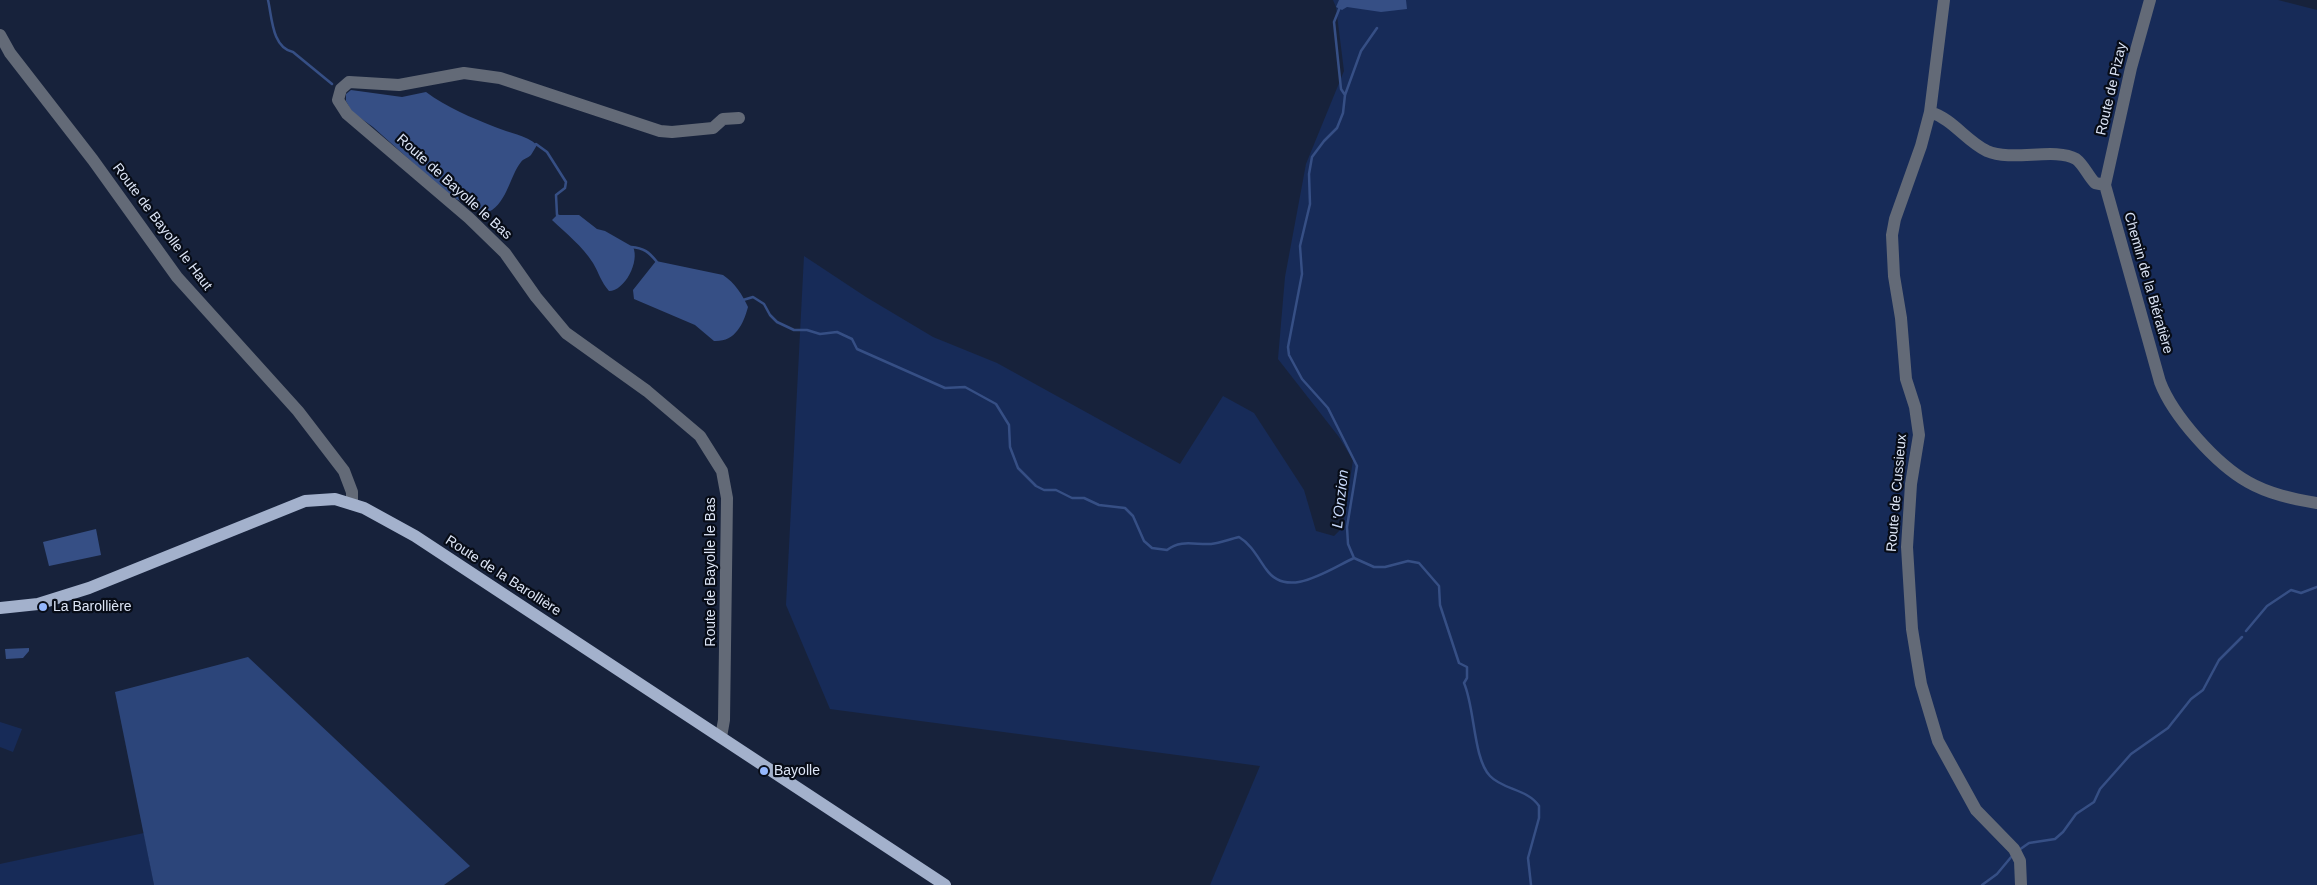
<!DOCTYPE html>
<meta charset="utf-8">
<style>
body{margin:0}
canvas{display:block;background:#17223b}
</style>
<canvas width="2317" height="885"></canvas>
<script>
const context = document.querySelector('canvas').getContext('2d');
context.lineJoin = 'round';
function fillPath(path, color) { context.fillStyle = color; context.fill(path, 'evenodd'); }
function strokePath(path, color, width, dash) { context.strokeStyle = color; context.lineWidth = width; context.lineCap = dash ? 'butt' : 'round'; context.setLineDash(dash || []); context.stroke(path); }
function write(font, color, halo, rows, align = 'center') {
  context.font = font + ' Arial,sans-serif'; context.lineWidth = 4.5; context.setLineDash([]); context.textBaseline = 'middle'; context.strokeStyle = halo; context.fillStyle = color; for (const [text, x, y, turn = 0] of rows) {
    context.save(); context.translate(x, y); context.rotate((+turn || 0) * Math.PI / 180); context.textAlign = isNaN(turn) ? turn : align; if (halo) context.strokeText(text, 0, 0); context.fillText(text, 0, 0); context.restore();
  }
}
fillPath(new Path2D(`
 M1333 0H2278L2317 10V885H1210L1260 766 830 709 786 605 804 256 866 297 933 337 997 363 1180 464 1223 396 1254 413 1304 490 1316 531 1334 536 1343 527 1353 460 1339 437 1278 359 1285 277 1306 164 1344 71 1336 7Z
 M0 722 22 729 13 752 0 747Z
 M144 833 154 885H0V864Z`), '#172b58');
fillPath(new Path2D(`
 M248 657 470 866 444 885H154L115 692Z`), '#2c457a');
fillPath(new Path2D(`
 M1339 0H1406L1407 9 1381 12 1347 7 1342 10 1336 7Z
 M351 90 402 97 426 92C446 107 472 118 495 127 509 133 526 135 537 145 535 148 533 152 531 155 528 158 523 159 521 162 510 175 506 208 485 213L450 196 373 127 352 112 346 101V94Z
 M557 215H579L597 229 605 231 633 247C640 261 625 291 609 291 601 282 599 273 593 263 582 246 567 234 552 220Z
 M656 261 723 275C735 283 742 294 748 307 743 325 735 342 714 341L695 325 634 299 633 290Z
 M96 529 101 555 49 566 43 542Z
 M29 648V651L23 658 6 659 5 649Z`), '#364f85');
strokePath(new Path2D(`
 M268 0C272 17 272 48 293 52L332 84
 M1340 7 1334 22 1341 89 1345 95
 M1377 28 1361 51 1345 95 1343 113 1337 128 1324 141 1312 157 1309 174 1310 204 1300 246 1302 274 1288 347 1289 355 1302 379 1328 408 1357 466 1347 527 1348 544 1354 558 1374 567H1385L1408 561 1419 563 1439 586 1440 605 1459 663 1467 667V678L1464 683C1475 708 1473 758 1490 776 1503 790 1528 789 1539 806V818L1528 858 1531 885
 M536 144 547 152 566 182 565 188 556 195 557 215 559 216
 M631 247C644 248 649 252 657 262
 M743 300 753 297 764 304 770 315 777 322 794 330H807L820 334 837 332 852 339 857 349 945 388 965 387 996 404 1009 425 1010 447 1018 468 1036 486 1044 490H1056L1072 498H1084L1099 505 1125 508 1133 516 1144 541 1152 548 1167 550C1181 539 1195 545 1211 544 1220 543 1230 539 1239 537 1251 544 1258 558 1266 569 1287 600 1328 570 1354 558
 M2246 631 2267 606 2291 590 2301 593 2317 587
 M2019 850 2029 843 2055 839 2063 832 2076 814 2094 802 2100 789 2131 754 2168 728 2191 699 2203 690 2219 660 2242 637
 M1982 885 1997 874 2012 856`), '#364f85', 2.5);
strokePath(new Path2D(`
 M1944 0 1930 112 1921 146 1895 219 1892 235 1894 276 1901 318 1906 379 1915 407 1919 435 1911 484 1907 547 1912 629 1921 684 1938 741 1976 810 2014 849 2020 861 2021 885
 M0 35 10 53 93 160 177 277 298 411 344 471 352 492V504
 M1930 112C1953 119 1966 141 1987 151 2012 162 2055 147 2076 159 2084 165 2088 176 2095 183L2105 185
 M2105 185 2160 382C2173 416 2216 464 2248 482 2269 494 2293 499 2317 503
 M2105 185 2131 68 2150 0
 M721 737 724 720 727 498 722 471 700 436 647 391 566 333 536 297 505 253 469 218 347 114 338 100 341 89 349 82 399 85 464 73 500 78 660 131 672 132 713 128 723 119 739 118`), '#636a77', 12);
strokePath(new Path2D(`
 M0 608 38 604 89 588 305 501 335 499 364 508 415 536 945 885`), '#a3b1cc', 12);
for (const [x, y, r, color] of [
 [43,607,5,"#94b7fd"],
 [764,771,5,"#94b7fd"]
]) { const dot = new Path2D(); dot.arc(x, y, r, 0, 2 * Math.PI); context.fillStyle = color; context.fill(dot); strokePath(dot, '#070c17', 2); }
write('14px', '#dde5f6', '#070c17', [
 ["Route de Pizay",2112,89,-77],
 ["Route de Bayolle le Bas",454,187,42],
 ["Route de Bayolle le Haut",162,227,53],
 ["Chemin de la Biératière",2148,283,74],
 ["Route de Cussieux",1897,493,-85],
 ["Route de Bayolle le Bas",711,572,-90],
 ["Route de la Barollière",503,576,33]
]);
write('14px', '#dde5f6', '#070c17', [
 ["La Barollière",53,607],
 ["Bayolle",774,771]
], 'left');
write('italic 15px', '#c8d9fb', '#070c17', [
 ["L'Onzion",1341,499,-84]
]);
</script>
